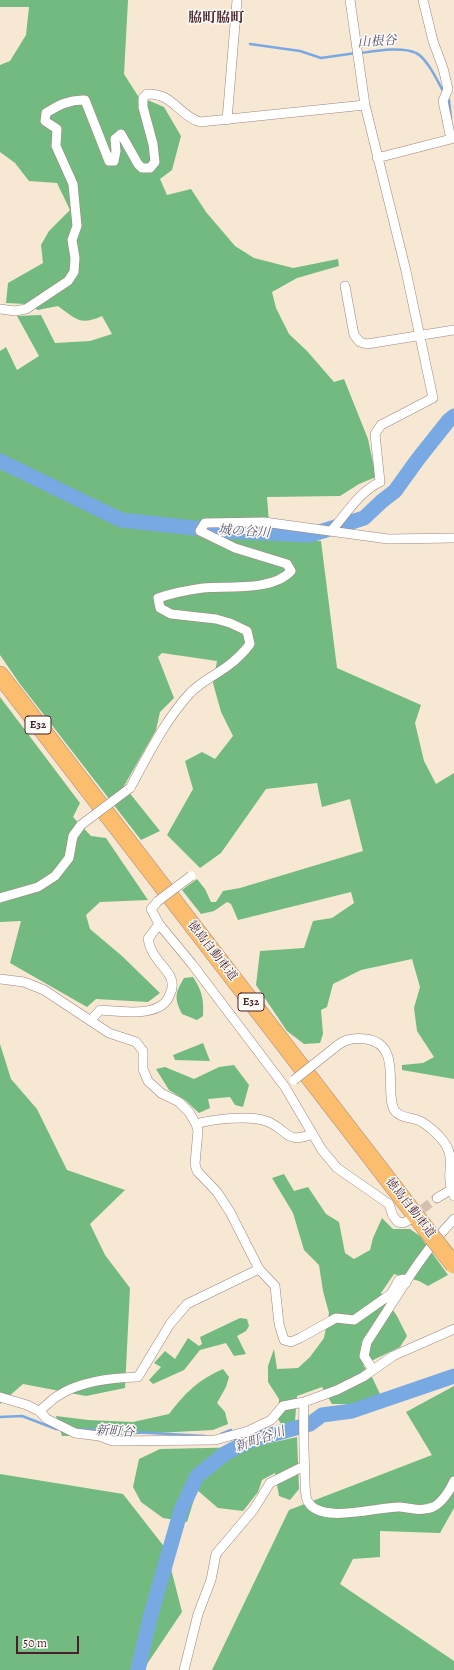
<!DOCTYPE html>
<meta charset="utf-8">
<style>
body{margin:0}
#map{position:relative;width:454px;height:1670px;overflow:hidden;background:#f7e8d3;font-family:Alegreya,serif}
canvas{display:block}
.scale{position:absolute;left:16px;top:1636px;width:63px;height:18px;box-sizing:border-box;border:2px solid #4a1f2b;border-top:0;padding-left:5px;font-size:12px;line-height:14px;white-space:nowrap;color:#4a1f2b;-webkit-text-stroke:3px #fdfcf7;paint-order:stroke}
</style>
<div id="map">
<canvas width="454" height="1670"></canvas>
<div class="scale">50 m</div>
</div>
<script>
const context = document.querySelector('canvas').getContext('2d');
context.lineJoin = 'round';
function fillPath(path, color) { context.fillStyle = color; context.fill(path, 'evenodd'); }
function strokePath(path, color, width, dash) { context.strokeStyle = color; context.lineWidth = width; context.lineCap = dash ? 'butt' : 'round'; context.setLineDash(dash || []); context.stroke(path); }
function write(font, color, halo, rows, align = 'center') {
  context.font = font + ' Alegreya,"Noto Serif JP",serif'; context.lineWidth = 3; context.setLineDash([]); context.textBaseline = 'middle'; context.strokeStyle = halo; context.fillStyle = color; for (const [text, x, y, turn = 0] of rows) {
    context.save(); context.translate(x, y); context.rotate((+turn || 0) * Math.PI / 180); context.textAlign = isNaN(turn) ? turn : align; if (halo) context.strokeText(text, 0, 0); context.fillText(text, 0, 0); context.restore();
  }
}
fillPath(new Path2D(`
 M0 0H128L124 74 138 96 164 107 181 136 172 170 160 179 167 195 191 189 206 212 235 246 254 258 293 268 338 259 339 266 297 278 272 292 276 308 289 334 307 351 334 382 344 379 368 439 376 477 359 484 340 496 267 497 270 536 321 541 337 668 421 705 415 723 424 761 436 784 454 773V1079L402 1070V1065L423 1063 434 1057 417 1031 414 1008 420 987 412 959 361 970 333 984 327 1007 321 1010 323 1034 320 1043 304 1044 287 1031 256 985 260 951 304 948 313 921 332 918 354 903 351 892 238 920 231 904 227 902 214 911 201 914 182 890 197 879 205 889 211 902H216L223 891 240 888 363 851 350 799 322 807 317 783 266 789 221 853 200 868 167 835 193 789 185 761 202 752 215 759 233 736 221 712 213 683 217 661 162 653 158 657 174 698 160 712 156 730 124 786 160 831 141 840 20 684 0 655V351L6 347 17 370 39 356 17 316 41 315 55 343 90 341 112 334 102 316C80 326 76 319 58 306L38 310 25 304 6 303 8 283 43 263 41 245 49 231 70 210 57 183 29 181 15 163 0 152V65L10 61 26 35 29 7H0Z
 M0 697 80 803 73 817 91 836 106 838 148 900 100 902 86 915 90 929 122 956 160 993 148 1002 96 999 87 1007 10 963 21 921 0 922Z
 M193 977C202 991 204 999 203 1016L197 1020 182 1014C174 998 175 993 184 978Z
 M203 1043 210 1061 175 1060 173 1055Z
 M0 1044 11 1079 37 1109 67 1170 125 1190 90 1224 105 1255 130 1288 125 1388 86 1396 23 1384 0 1404Z
 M234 1065 249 1085 243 1107 235 1105 230 1097 208 1099 210 1108 199 1113 185 1100 169 1090 156 1069 165 1067 194 1079 219 1067Z
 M284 1174 294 1191 308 1187 326 1214 339 1222 345 1253 354 1259 370 1250 373 1238 382 1218 393 1229H410L420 1236 448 1275 428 1286 419 1281 394 1274 381 1293 397 1316 407 1336 400 1347 363 1365 373 1379 380 1394 357 1404H332L322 1387 297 1396 295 1421 288 1426 283 1427 278 1419 279 1399 268 1382V1366L274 1349 277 1369 298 1368 310 1357 324 1338 329 1313 323 1291 319 1265 304 1250 293 1213 272 1178Z
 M240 1318 247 1319 249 1326 246 1331 237 1336 246 1354 234 1356 226 1343 200 1350 184 1370 153 1384 149 1380 161 1367 154 1363 165 1351 175 1359 188 1338 199 1346 202 1344 200 1337Z
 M223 1369 229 1377 226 1387 217 1403 225 1412 228 1424 213 1430 118 1435 62 1436 56 1416 88 1420 133 1422 169 1414C184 1394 199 1379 223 1369Z
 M454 1386V1508L440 1533 380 1531V1557L353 1559 340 1584 454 1661V1670H212L289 1510 432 1455 406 1412Z
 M297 1437 299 1489 290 1500 279 1496 275 1473 262 1480 258 1492 243 1511 218 1508 197 1490 187 1522 163 1518 141 1502 133 1487 139 1459 160 1449 252 1447Z
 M0 1474 123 1494 166 1549 182 1612 143 1670H0Z`), '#72ba80');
strokePath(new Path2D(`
 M250 44 300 51 321 58 356 53
 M361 53C375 51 402 46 416 53 427 58 438 82 444 93
 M447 97 449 100 451 119
 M0 1417 22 1416 56 1429H61
 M78 1429 205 1436
 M221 1434 231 1430
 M234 1439 249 1441`), '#78a9e3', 2.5);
strokePath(new Path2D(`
 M0 461 121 520 222 531 310 535 364 518 382 501 395 491 418 459 449 420 454 416
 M138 1670 150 1618 181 1510 197 1476 226 1453 249 1441 310 1424 322 1415 352 1411 454 1376`), '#78a9e3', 15);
strokePath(new Path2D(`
 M412 1217 437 1198`), '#d4c0b1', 9, [9, 4.5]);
const minor = new Path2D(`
 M227 120 237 0
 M377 158 451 139 443 101 448 89 443 68 433 41 423 0
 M345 286 354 335 360 342 367 344 454 330
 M0 309 15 311 26 309 68 281 74 272 75 258 72 240 77 226 73 184 56 146 57 129 45 121 46 113C58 105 70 99 85 100L109 161H114L116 151 115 139 121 134 138 164 142 168H150L155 162 153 144 143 107V98L147 94C173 93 178 115 200 122L365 105
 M332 530C347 513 359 492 380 482L375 434 381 425 433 398 406 271 365 105 350 0
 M130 788C148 755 165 720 191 692 202 681 216 675 229 665 237 659 244 652 250 644L247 631 230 623 216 619 171 614 160 608 158 598C173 593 188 590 203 588 229 586 273 591 291 571L287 564 235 548 200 531 205 523 264 522 388 539 454 538
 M0 898 38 887 55 876 69 858 73 836 81 825
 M158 901 151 909 159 924 192 964 285 1087 322 1150 337 1168 389 1204 393 1216 398 1222 403 1223 409 1220
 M0 979 24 982 44 990 109 1033 136 1042 143 1051V1069L148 1081 161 1093 179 1102 189 1112 196 1124 198 1130 195 1164 197 1171 217 1192 230 1212 259 1269 275 1286 279 1324 284 1340 291 1342 300 1338 336 1318 354 1320 391 1294 399 1280 403 1279 406 1283
 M91 1020 100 1010C120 1011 162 1019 170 994 173 988 173 982 170 976 161 962 151 956 148 939L159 924
 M333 1049C343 1040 352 1037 366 1039 404 1044 383 1094 395 1111 401 1119 414 1117 422 1122 433 1129 449 1143 450 1157 451 1165 449 1173 450 1181 450 1186 452 1191 454 1196
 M196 1124C213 1119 249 1115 266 1121 288 1129 285 1145 312 1134
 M437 1198 452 1189
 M373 1370 364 1356 367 1342C395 1300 420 1255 454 1219
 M0 1397 27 1405 39 1411 47 1419 75 1433 99 1436 113 1441 215 1440 248 1431 271 1420 283 1406 304 1402 337 1390 363 1377 393 1356 454 1329
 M304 1402C303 1428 304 1453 305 1479 305 1485 305 1494 307 1500 319 1526 379 1506 400 1507 412 1508 421 1512 433 1507 442 1503 450 1490 454 1481
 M39 1411C45 1407 50 1401 56 1397 79 1381 111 1378 138 1377L170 1324 187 1304 259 1269
 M184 1670 198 1614 211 1580 216 1554 254 1509 270 1483 304 1466`);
const motorway = new Path2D(`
 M0 675 426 1229`);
strokePath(minor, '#a0847f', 10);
strokePath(motorway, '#a0847f', 18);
strokePath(minor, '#fff', 9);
strokePath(motorway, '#fbbd6e', 17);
const minorBridge = new Path2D(`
 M81 825 130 788
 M158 901 191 876
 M294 1080 333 1049`);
const motorwayBridge = new Path2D(`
 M426 1229 454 1265`);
strokePath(minorBridge, '#a0847f', 10, []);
strokePath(motorwayBridge, '#a0847f', 18, []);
strokePath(minorBridge, '#fff', 9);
strokePath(motorwayBridge, '#fbbd6e', 17);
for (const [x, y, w] of [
 [38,725,26],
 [251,1002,26]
]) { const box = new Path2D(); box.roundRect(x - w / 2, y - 9, w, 18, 3); context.fillStyle = '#fdfcf7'; context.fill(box); strokePath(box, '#4a1f2b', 1); }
write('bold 11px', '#4a1f2b', null, [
 ["E32",38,725],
 ["E32",251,1002]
]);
write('12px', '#4a1f2b', '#fdfcf7', [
 ["徳島自動車道",212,951,52],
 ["徳島自動車道",410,1208,52]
]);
write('italic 13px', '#5c5675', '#fdfcf7', [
 ["山根谷",377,42,-4],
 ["城の谷川",244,532,3],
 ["新町谷",115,1432,2],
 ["新町谷川",260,1440,-19]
]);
write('bold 14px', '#4a1f2b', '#fdfcf7', [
 ["脇町脇町",216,19]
]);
</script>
